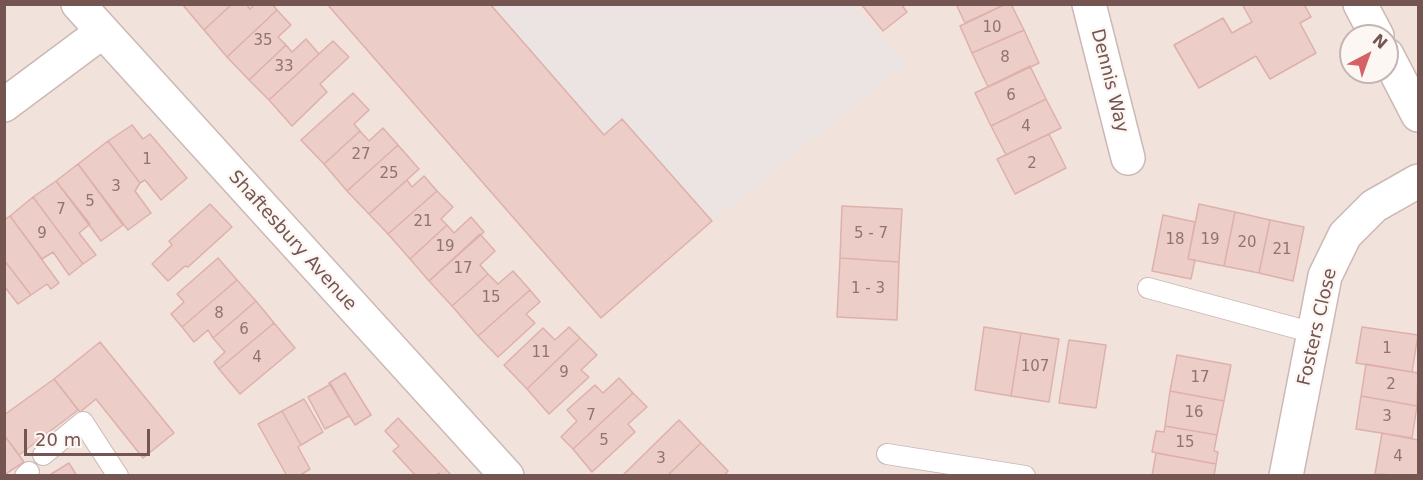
<!DOCTYPE html>
<style>
body{margin:0}
#map{position:relative;width:1423px;height:480px;overflow:hidden;background:#fbf2ed;font-family:"DejaVu Sans",sans-serif}
canvas{display:block}
.frame{position:absolute;inset:0;border:6px solid #745552;pointer-events:none}
.north{position:absolute;left:1339px;top:24px;width:60px;height:60px;box-sizing:border-box;background:#fdf7f4;border:2px solid #c6b6b3;border-radius:50%;rotate:41deg;font-size:16px;font-weight:700;line-height:24px;text-align:center;color:#745552}
.north::after{content:'';display:block;margin:auto;width:21px;height:27px;background:#d56266;clip-path:polygon(50% 0,100% 100%,50% 72%,0 100%)}
.scale{position:absolute;left:24px;top:429px;width:126px;height:27px;box-sizing:border-box;border:3px solid #745552;border-top:0;padding-left:8px;font-size:18px;line-height:21px;white-space:nowrap;color:#745552;-webkit-text-stroke:4px #fdf7f4;paint-order:stroke}
</style>
<div id="map">
<canvas width="1423" height="480"></canvas>
<div class="frame"></div>
<div class="north">N</div>
<div class="scale">20 m</div>
</div>
<script>
const context = document.querySelector('canvas').getContext('2d');
context.lineJoin = 'round';
function fillPath(path, color) { context.fillStyle = color; context.fill(path, 'evenodd'); }
function strokePath(path, color, width, dash) { context.strokeStyle = color; context.lineWidth = width; context.lineCap = dash ? 'butt' : 'round'; context.setLineDash(dash || []); context.stroke(path); }
function write(font, color, halo, rows, align = 'center') {
  context.font = font + ' "DejaVu Sans",sans-serif'; context.lineWidth = 5; context.setLineDash([]); context.textBaseline = 'middle'; context.strokeStyle = halo; context.fillStyle = color; for (const [text, x, y, turn = 0] of rows) {
    context.save(); context.translate(x, y); context.rotate((+turn || 0) * Math.PI / 180); context.textAlign = isNaN(turn) ? turn : align; if (halo) context.strokeText(text, 0, 0); context.fillText(text, 0, 0); context.restore();
  }
}
fillPath(new Path2D(`
 M5 5H1418V475H5ZM1351 36H1387V72H1351Z`), '#f2e2dc');
fillPath(new Path2D(`
 M490 5H852L906 64 712 221 623 120 604 135Z`), '#ebe4e2');
const building = new Path2D(`
 M182 4H232L204 30Z
 M232 4H246L250 9 255 4H272L277 10 227 57 204 30Z
 M327 4H490L604 135 622 119 712 221 601 318Z
 M861 4H901L907 12 883 31Z
 M956 4H1006L965 23Z
 M1006 4H1011L1024 30 972 53 960 26Z
 M1242 4H1304L1311 17 1300 23 1316 53 1270 79 1256 56 1199 88 1174 45 1223 18 1232 33 1252 22Z
 M277 10 291 25 278 37 286 45 249 80 227 57Z
 M1024 30 1039 63 988 87 972 53Z
 M306 39 319 54 269 100 249 80 286 45 292 52Z
 M333 41 349 57 320 84 327 92 292 126 269 100Z
 M1030 66 1046 99 991 126 975 93Z
 M353 93 369 110 354 124 360 131 324 164 301 140Z
 M1046 99 1061 128 1006 155 991 126Z
 M132 125 143 139 150 134 187 178 161 200 145 180 140 183 108 141Z
 M383 128 398 145 347 191 324 164 360 131 369 141Z
 M1049 134 1066 168 1015 194 997 159Z
 M108 141 140 183 135 191 151 213 128 230 78 164Z
 M398 145 419 169 369 214 347 191Z
 M78 164 123 225 101 241 56 181Z
 M424 176 437 191 388 234 369 214 407 180 412 187Z
 M56 181 90 224 79 233 96 255 83 264 33 197Z
 M437 191 453 207 441 219 447 225 410 259 388 234Z
 M33 197 83 264 69 275 53 252 42 259 10 216Z
 M210 204 232 227 188 267 185 266 168 281 152 264 172 245 169 241Z
 M1199 204 1235 212 1224 266 1188 259Z
 M842 206 902 209 899 262 840 258Z
 M1235 212 1270 220 1259 273 1224 266Z
 M1163 215 1195 222 1188 259 1195 260 1191 279 1152 271Z
 M10 216 59 283 51 289 47 284 31 295 4 260V220Z
 M471 217 484 232 429 281 410 259 447 225 454 233Z
 M1270 220 1304 227 1293 281 1259 273Z
 M480 234 495 251 480 265 488 274 452 306 429 281Z
 M218 258 237 280 182 327 171 314 184 302 177 294Z
 M840 258 899 262 897 320 837 317Z
 M4 260 31 295 18 304 4 286Z
 M513 271 530 290 478 336 452 306 488 274 498 284Z
 M237 280 256 301 213 338 208 330 194 342 182 327Z
 M530 290 540 302 526 314 535 323 498 357 478 336Z
 M256 301 274 323 219 369 214 362 225 352 213 338Z
 M274 323 295 348 240 394 219 369Z
 M569 327 580 338 527 389 504 365 543 328 555 340Z
 M984 327 1021 333 1011 396 975 390Z
 M1362 327 1418 335 1412 372 1356 363Z
 M1021 333 1059 339 1049 402 1011 396Z
 M580 338 597 355 581 370 589 377 549 414 527 389Z
 M1069 340 1106 345 1096 408 1059 403Z
 M100 342 174 433 143 458 96 399 80 412 54 379Z
 M1177 355 1231 365 1224 401 1170 391Z
 M1366 364 1418 373 1417 406 1361 396Z
 M345 373 371 415 355 425 329 383Z
 M619 378 633 393 573 449 561 437 577 421 567 410 595 385 603 393Z
 M54 379 78 410 19 455 4 435V415Z
 M331 384 349 416 325 429 308 397Z
 M1170 391 1224 401 1217 435 1165 426Z
 M633 393 647 407 628 424 635 432 592 472 573 449Z
 M1361 396 1417 406 1412 438 1356 429Z
 M304 399 323 432 301 445 282 411Z
 M282 411 301 445 298 447 310 469 299 476H287L258 424Z
 M398 418 452 476H440L439 473 435 476H416L393 451 399 446 385 431Z
 M679 420 701 443 667 476H622Z
 M1165 426 1217 435 1214 451 1218 452 1216 464 1152 452 1156 431 1164 432Z
 M1382 433 1418 440V476L1375 474Z
 M4 435 24 462 4 475Z
 M701 443 728 471 724 476H667Z
 M1156 453 1216 464 1214 476H1152Z
 M69 463 77 476H48Z`);
fillPath(building, '#edcdc8');
strokePath(building, '#deb0aa', 1.5);
const service = new Path2D(`
 M1148 288 1314 333
 M887 454 1025 476
 M43 455 83 422 118 476
 M25 476 29 472`);
const minor = new Path2D(`
 M78 4 507 476
 M1089 4 1128 158
 M1360 4 1377 36
 M1387 55 1418 115
 M4 105 102 32
 M1286 476 1325 276 1345 235 1374 206 1418 181`);
strokePath(service, '#ccb8b4', 22);
strokePath(minor, '#ccb8b4', 36);
strokePath(service, '#fff', 20);
strokePath(minor, '#fff', 33);
write('15px', '#927370', null, [
 ["10",992,28],
 ["35",263,41],
 ["8",1005,58],
 ["33",284,67],
 ["6",1011,96],
 ["4",1026,127],
 ["27",361,155],
 ["1",147,160],
 ["2",1032,164],
 ["25",389,174],
 ["3",116,187],
 ["5",90,202],
 ["7",61,210],
 ["21",423,222],
 ["9",42,234],
 ["5 - 7",871,234],
 ["18",1175,240],
 ["19",1210,240],
 ["20",1247,243],
 ["19",445,247],
 ["21",1282,250],
 ["17",463,269],
 ["1 - 3",868,289],
 ["15",491,298],
 ["8",219,314],
 ["6",244,330],
 ["1",1387,349],
 ["11",541,353],
 ["4",257,358],
 ["107",1035,367],
 ["9",564,373],
 ["17",1200,378],
 ["2",1391,385],
 ["16",1194,413],
 ["7",591,416],
 ["3",1387,417],
 ["5",604,441],
 ["15",1185,443],
 ["4",1398,457],
 ["3",661,459]
]);
write('18px', '#745552', '#fdf7f4', [
 ["Dennis Way",1109,81,76],
 ["Shaftesbury Avenue",292,241,48],
 ["Fosters Close",1318,327,-77]
]);
</script>
